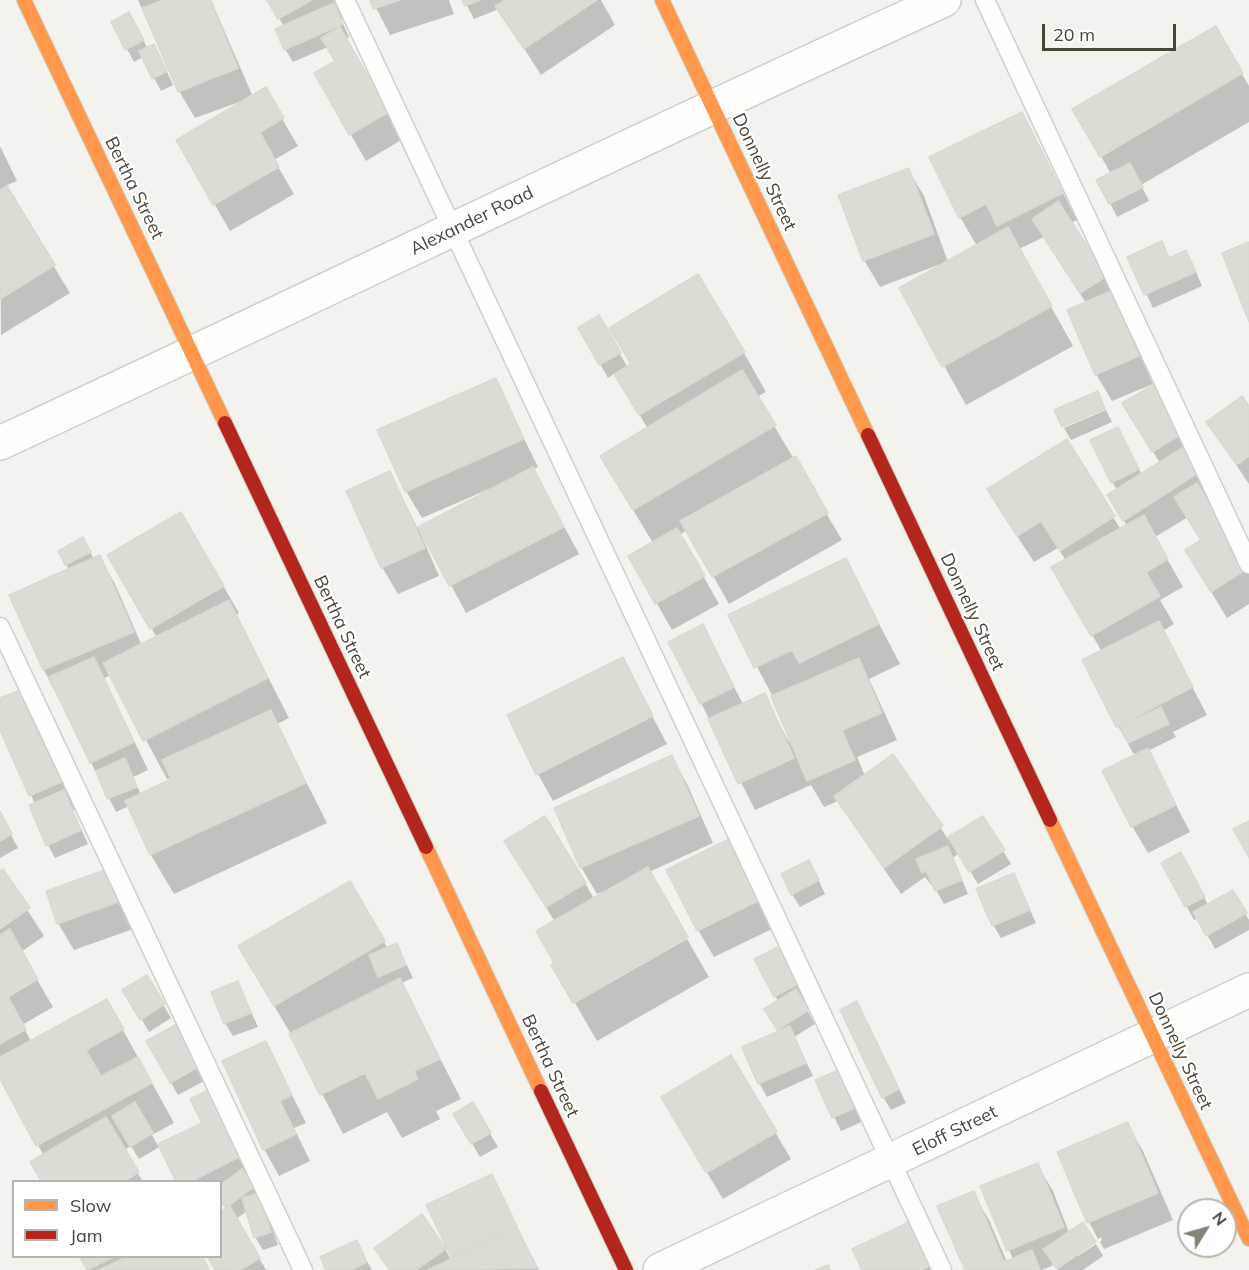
<!DOCTYPE html>
<style>
body{margin:0}
#map{position:relative;width:1249px;height:1270px;overflow:hidden;background:#f3f2ec;font-family:Mulish,sans-serif}
canvas{display:block}
.legend{position:absolute;left:12px;top:1180px;width:210px;height:78px;box-sizing:border-box;background:#fff;border:2px solid #b7b5af;margin:0;padding:8px 10px;list-style:none;font-size:18px;color:#4b4536}
.legend li{display:flex;align-items:center;gap:12px;height:30px}
.legend b{width:30px;border:2px solid #b7b5af}
.north{position:absolute;left:1177px;top:1198px;width:60px;height:60px;box-sizing:border-box;background:#fff;border:2px solid #b7b5af;border-radius:50%;rotate:53deg;font-size:16px;font-weight:700;line-height:24px;text-align:center;color:#4b4536}
.north::after{content:'';display:block;margin:auto;width:21px;height:27px;background:#868276;clip-path:polygon(50% 0,100% 100%,50% 72%,0 100%)}
.scale{position:absolute;left:1042px;top:24px;width:134px;height:27px;box-sizing:border-box;border:3px solid #4b4536;border-top:0;padding-left:8px;font-size:18px;line-height:21px;white-space:nowrap;color:#4b4536;-webkit-text-stroke:4px #fff;paint-order:stroke}
</style>
<div id="map">
<canvas width="1249" height="1270"></canvas>
<ul class="legend">
<li><b style="height:8px;background:#ff974d"></b>Slow</li>
<li><b style="height:8px;background:#b3261e"></b>Jam</li>
</ul>
<div class="north">N</div>
<div class="scale">20 m</div>
</div>
<script>
const context = document.querySelector('canvas').getContext('2d');
context.lineJoin = 'round';
function fillPath(path, color) { context.fillStyle = color; context.fill(path, 'evenodd'); }
function strokePath(path, color, width, dash) { context.strokeStyle = color; context.lineWidth = width; context.lineCap = dash ? 'butt' : 'round'; context.setLineDash(dash || []); context.stroke(path); }
function write(font, color, halo, rows, align = 'center') {
  context.font = font + ' Mulish,sans-serif'; context.lineWidth = 4.5; context.setLineDash([]); context.textBaseline = 'middle'; context.strokeStyle = halo; context.fillStyle = color; for (const [text, x, y, turn = 0] of rows) {
    context.save(); context.translate(x, y); context.rotate((+turn || 0) * Math.PI / 180); context.textAlign = isNaN(turn) ? turn : align; if (halo) context.strokeText(text, 0, 0); context.fillText(text, 0, 0); context.restore();
  }
}
fillPath(new Path2D(`
 M138 0H211L253 97 265 90 298 146 274 160 294 194 230 231 178 141 253 97 195 118 179 91Z
 M269 0H334L344 18 341 19 349 37 345 39 403 139 366 161 316 74 337 62 328 47 293 62 285 49 284 27Z
 M372 0H449L454 14 390 35Z
 M464 0H601L615 25 541 75 499 9 474 19Z
 M136 27 148 49 161 59 173 85 161 91 143 57 134 62 127 49Z
 M1215 28 1249 86V122L1141 185 1149 201 1117 217 1110 203 1111 174 1074 109Z
 M1022 114 1077 220 1071 223 1121 303 1118 306 1153 384 1112 401 1096 374 1086 303 1044 237 1019 249 1073 346 966 405 901 289 941 264 880 287 864 260 908 169 924 196 948 262 977 246 960 217Z
 M0 146 17 181 5 186 70 293 1 335 0 192 4 189H0Z
 M1161 243 1170 259 1193 265 1202 286 1153 308 1129 258Z
 M599 317 628 368 744 353 766 392 757 397 842 540 729 604 687 530 680 535 719 604 672 630 630 556 653 543 624 495 648 429 615 373 608 378 580 328Z
 M495 380 538 467 533 469 579 554 466 613 421 529 419 530 439 576 398 594 382 567 390 473 418 529 497 488 496 486 422 518 406 491Z
 M1153 387 1188 448 1183 452 1212 501 1208 504 1249 572V604L1227 618 1202 577 1203 541 1188 517 1155 537 1183 587 1160 600 1174 624 1163 631 1207 715 1173 732 1176 737 1148 751 1190 832 1148 853 1132 826 1137 755 1133 753 1118 726 1084 661 1102 652 1053 568 1066 561 1058 548 1034 562 1004 516 1066 441 1121 530 1127 526 1109 496 1117 490 1112 482 1125 442 1142 475 1160 463 1124 404Z
 M1249 408V484L1208 423Z
 M1106 410 1112 422 1071 440 1064 428Z
 M181 514 239 613 236 615 289 718 277 724 327 823 174 894 151 855 129 806 116 812 109 798 44 670 11 596 69 570 60 552 83 539 94 559 99 557 115 584 142 646 157 638 109 556ZM111 675 167 779 172 777 173 780 141 795 133 777 148 770 104 678Z
 M846 560 900 664 869 679 897 740 857 757 865 776 892 757 948 839 983 818 1011 864 978 884 959 853 953 858 968 894 944 904 933 885H931L925 877 901 894 838 801 824 807 811 785 755 810 701 703 702 626 743 704 764 695 789 742 792 741 773 697 730 616Z
 M622 659 667 744 553 801 538 774Z
 M23 691 78 808 73 811 88 844 55 858 48 845 35 804 0 726V700Z
 M672 757 687 784 713 843 649 872 575 1003 553 966 556 964 555 922 522 868 585 883 594 899 606 893 605 891 597 894 581 867Z
 M0 814 18 848 0 858Z
 M729 841 774 928 714 957 698 930Z
 M1163 863 1189 867 1208 905 1232 892 1249 920V930L1215 949 1198 918 1194 920Z
 M109 870 136 928 74 950 58 923Z
 M2 871 44 936 21 952 53 1007 22 1025 31 1041 107 1001 174 1123 152 1135 158 1146 204 1124 207 1093 266 1208 278 1245 263 1250 255 1237 247 1211 236 1219 266 1270H216L227 1210 220 1201V1182H178L161 1146 139 1159 131 1146 124 1150 143 1182H43L44 1156 0 1076V872Z
 M816 875 825 894 800 907 792 894Z
 M1014 875 1036 923 1001 938 993 925Z
 M349 883 388 949 396 945 404 959 413 978 401 983 461 1099 436 1111 440 1119 402 1138 387 1112 343 1134 291 1034 262 986Z
 M687 939 709 977 597 1041 575 1003Z
 M756 960 785 962 804 998 801 999 815 1024 794 1037 813 1076 767 1097 759 1083 780 1032 766 1009 778 1001Z
 M147 977 171 1018 149 1032 125 990Z
 M238 983 258 1027 233 1036 225 1023Z
 M864 1017 906 1103 891 1110 883 1097Z
 M176 1026 206 1080 178 1095 148 1042Z
 M266 1043 306 1123 294 1128 310 1161 279 1176 264 1149Z
 M840 1071 864 1121 841 1131 817 1081Z
 M472 1104 498 1147 480 1157 455 1114Z
 M678 1124 775 1132 791 1159 723 1199Z
 M1127 1124 1143 1151 1173 1220 1104 1249 1100 1242 1102 1240 1101 1237 1098 1239 1089 1222 1059 1153Z
 M1037 1164 1053 1191 1078 1256 1096 1244 1103 1256 1083 1270H1058L1054 1265 1042 1270H966L973 1193 989 1220 1007 1262 1013 1259 982 1187Z
 M491 1176 539 1270H389L376 1248 445 1249 452 1262 454 1260 428 1206Z
 M908 1224 933 1270H864Z
 M356 1242 372 1270H328Z
 M81 1256H203L209 1270H87Z`), '#0003');
const building = new Path2D(`
 M163 0H210L238 68 178 92 142 8Z
 M267 0H312L278 19Z
 M370 0H400L373 9Z
 M462 0H480L465 6Z
 M505 0H597L524 49 495 6Z
 M334 3 343 24 284 50 275 29Z
 M129 12 144 40 125 50 111 22Z
 M1216 26 1243 73 1100 157 1072 109Z
 M340 27 389 112 349 135 314 73 335 61 321 38Z
 M154 44 167 71 152 79 139 51Z
 M266 87 284 118 260 132 279 167 213 205 176 140Z
 M1022 112 1063 193 997 226 986 204 959 218 929 157Z
 M1130 163 1143 187 1109 204 1096 180Z
 M909 168 934 234 863 261 838 195Z
 M7 186 55 265 0 299V190Z
 M1058 201 1107 276 1080 293 1032 219Z
 M1008 227 1052 306 942 367 899 288Z
 M1162 241 1169 258 1186 250 1196 272 1144 295 1127 257Z
 M1249 242V322L1222 253Z
 M698 274 745 352 639 415 614 374 631 364 609 328Z
 M1111 291 1139 356 1095 375 1067 310Z
 M599 315 621 353 599 365 578 328Z
 M742 370 776 425 633 510 600 456Z
 M496 378 524 439 405 492 377 430Z
 M1153 385 1182 434 1152 452 1122 403Z
 M1098 391 1105 409 1062 427 1054 410Z
 M1242 396 1249 406V456L1237 465 1206 422Z
 M1118 427 1139 469 1111 483 1090 440Z
 M1067 439 1115 516 1060 551 1041 521 1017 536 987 489Z
 M1182 448 1198 473 1123 521 1107 495Z
 M796 456 828 513 712 577 680 521Z
 M533 467 564 527 449 586 418 527Z
 M390 471 425 548 381 568 346 491Z
 M1197 483 1248 568 1211 592 1185 550 1201 540 1174 497Z
 M181 512 224 586 150 629 107 555Z
 M1144 515 1168 559 1146 572 1160 596 1091 636 1051 567Z
 M677 528 705 576 655 604 628 556Z
 M83 537 91 552 65 565 58 551Z
 M100 555 134 632 43 670 9 595Z
 M846 558 879 624 799 663 792 650 754 668 728 615Z
 M229 600 268 678 143 741 103 663Z
 M1159 621 1193 687 1116 727 1082 660Z
 M703 624 734 687 700 704 668 642Z
 M94 657 134 742 90 763 49 677Z
 M623 657 653 716 536 775 507 715Z
 M859 658 882 713 842 730 855 760 807 781 771 696Z
 M23 689 64 781 29 796 0 730V698Z
 M765 693 794 758 738 784 708 719Z
 M1161 707 1169 724 1128 743 1120 726Z
 M271 710 306 783 150 855 125 801 171 779 162 760Z
 M1148 748 1176 805 1131 827 1102 771Z
 M893 754 943 826 884 868 834 796Z
 M672 755 699 816 580 868 554 808Z
 M125 758 137 787 107 799 96 771Z
 M64 790 81 830 46 846 29 805Z
 M0 811 12 834 0 841Z
 M545 816 586 883 546 907 504 841Z
 M983 816 1005 850 969 872 948 837Z
 M1249 821V858L1233 829Z
 M729 839 760 900 697 931 666 870Z
 M948 846 962 880 935 891 926 871 922 873 916 859Z
 M1181 852 1205 897 1185 907 1161 863Z
 M809 860 819 880 791 895 781 874Z
 M648 867 688 937 573 1003 551 965 554 963 536 931Z
 M110 868 121 901 57 924 46 891Z
 M3 869 30 908 0 929V871Z
 M1014 873 1030 910 992 926 976 889Z
 M350 881 385 941 274 1006 238 946Z
 M1233 890 1247 913 1206 936 1193 912Z
 M10 929 38 979 8 997 26 1029 0 1044V935Z
 M397 943 406 965 378 977 369 955Z
 M778 947 798 984 774 997 754 959Z
 M147 975 165 1004 140 1020 122 990Z
 M400 978 440 1059 414 1071 418 1079 378 1099 365 1073 320 1095 289 1034Z
 M238 981 251 1013 224 1024 211 992Z
 M796 989 809 1010 777 1030 764 1009Z
 M107 999 124 1029 86 1050 101 1076 138 1057 152 1083 36 1146 0 1079V1057Z
 M857 1001 899 1089 882 1098 840 1010Z
 M177 1024 200 1066 170 1083 146 1041Z
 M790 1026 806 1063 758 1084 742 1047Z
 M266 1041 292 1095 280 1101 296 1134 263 1150 222 1061Z
 M731 1055 777 1132 706 1173 661 1097Z
 M841 1069 857 1107 832 1118 815 1080Z
 M207 1091 239 1157 190 1182H176L158 1144 202 1123 190 1099Z
 M135 1102 153 1133 130 1147 112 1116Z
 M473 1102 491 1133 471 1144 453 1114Z
 M106 1117 139 1172 123 1182H42L30 1162Z
 M1128 1122 1158 1193 1087 1223 1057 1152Z
 M1038 1163 1064 1227 1007 1251 980 1186Z
 M242 1169 255 1186 226 1208 220 1200V1185Z
 M492 1174 517 1226 451 1257 426 1205Z
 M974 1191 1004 1262 1032 1250 1040 1270H965L937 1206Z
 M259 1193 271 1232 254 1238 242 1198Z
 M230 1206 260 1258 240 1270H215L207 1256H220V1212Z
 M422 1214 446 1249 416 1270H390L374 1248Z
 M909 1222 930 1266 921 1270H862L852 1249Z
 M1083 1222 1096 1242 1057 1269 1043 1249Z
 M517 1227 537 1268 428 1270Z
 M357 1240 367 1262 351 1270H326L320 1257Z
 M79 1256H116L87 1270Z
 M128 1256H202L209 1270H99Z
 M828 1265 830 1270H816Z`);
fillPath(building, '#dddbd4');
strokePath(building, '#dcd9d1', 1.5);
const lane = new Path2D(`
 M345 0 942 1270
 M985 0 1249 564
 M0 627 303 1270`);
const street = new Path2D(`
 M0 443C315 297 627 144 944 0
 M660 1270 1249 990`);
const slow = new Path2D(`
 M24 0 225 423
 M662 0 868 435
 M1050 820 1249 1239
 M426 847 541 1091`);
const jam = new Path2D(`
 M225 423 426 847
 M868 435 1050 820
 M541 1091 626 1270`);
strokePath(lane, '#d1d0c9', 21);
strokePath(street, '#d1d0c9', 36);
strokePath(slow, '#d3d0c2', 16);
strokePath(jam, '#d3d0c2', 16);
strokePath(lane, '#fdfdfc', 18);
strokePath(street, '#fdfdfc', 33);
strokePath(slow, '#ff974d', 14);
strokePath(jam, '#b3261e', 14);
write('18px', '#4b4536', '#fff', [
 ["Donnelly Street",764,172,65],
 ["Bertha Street",134,188,64],
 ["Alexander Road",472,221,-26],
 ["Donnelly Street",972,612,65],
 ["Bertha Street",342,627,65],
 ["Donnelly Street",1180,1051,65],
 ["Bertha Street",550,1066,65],
 ["Eloff Street",955,1131,-26]
]);
</script>
